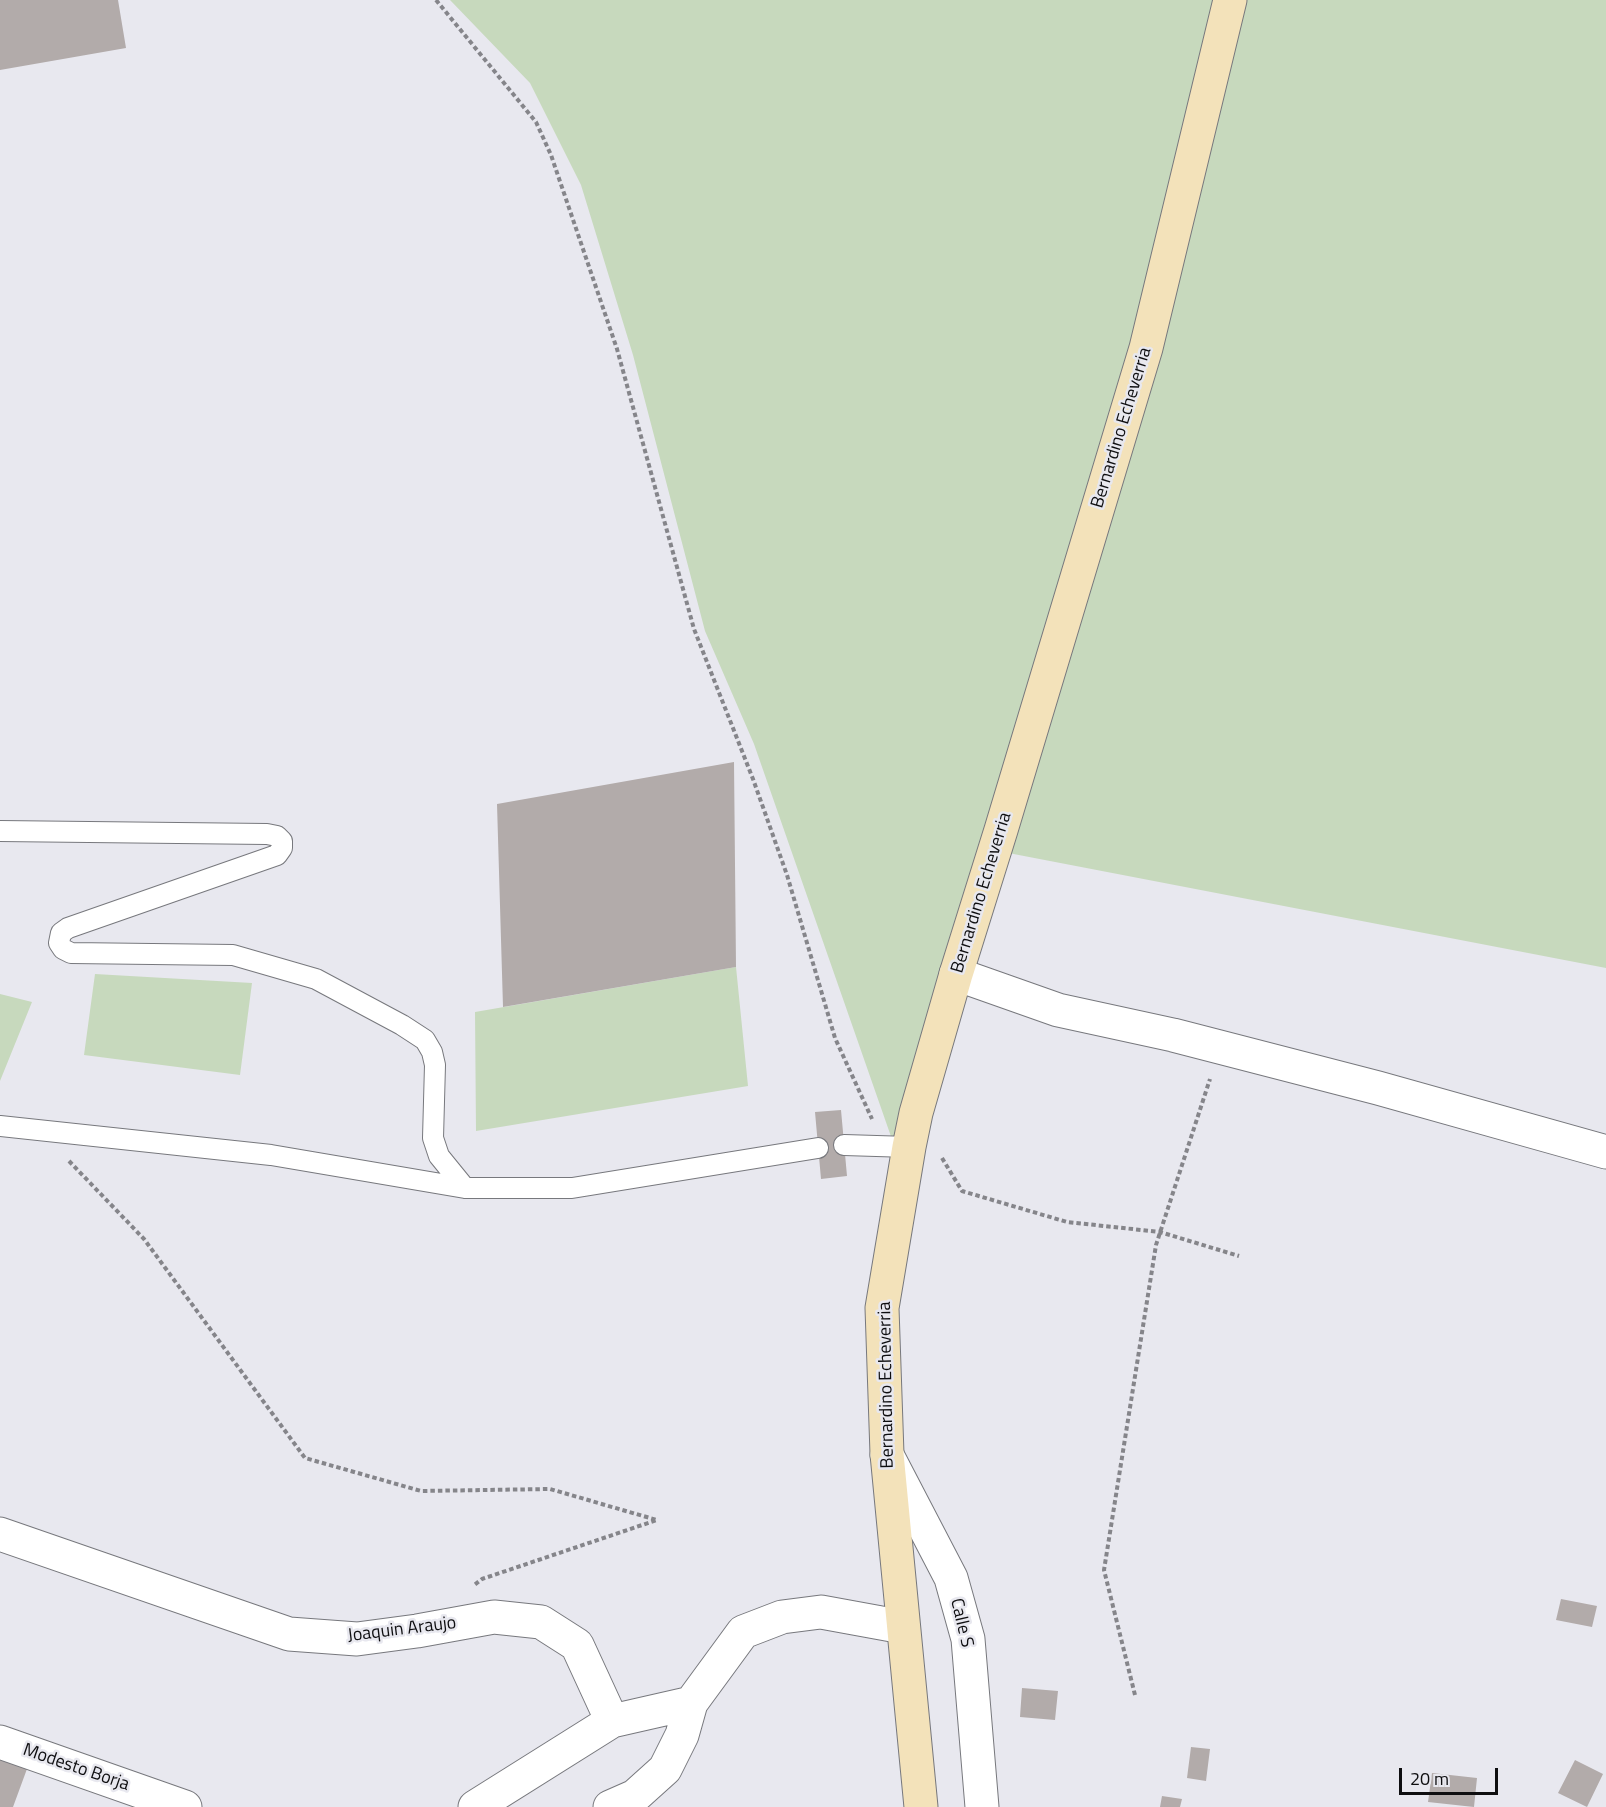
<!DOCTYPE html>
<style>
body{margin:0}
#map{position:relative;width:1606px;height:1807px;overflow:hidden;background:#e8e8ef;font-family:"Titillium Web",sans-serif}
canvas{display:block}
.scale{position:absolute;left:1399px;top:1768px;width:99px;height:27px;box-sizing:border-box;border:3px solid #0e0e10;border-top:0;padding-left:8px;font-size:18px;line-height:21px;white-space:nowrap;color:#0e0e10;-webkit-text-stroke:4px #e8e8ef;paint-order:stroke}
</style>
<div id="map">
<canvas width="1606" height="1807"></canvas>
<div class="scale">20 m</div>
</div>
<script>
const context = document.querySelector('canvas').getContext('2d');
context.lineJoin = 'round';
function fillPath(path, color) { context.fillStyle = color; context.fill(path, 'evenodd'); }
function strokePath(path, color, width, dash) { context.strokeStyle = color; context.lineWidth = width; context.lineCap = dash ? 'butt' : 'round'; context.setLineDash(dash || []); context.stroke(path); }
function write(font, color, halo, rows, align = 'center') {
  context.font = font + ' "Titillium Web",sans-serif'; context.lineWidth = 5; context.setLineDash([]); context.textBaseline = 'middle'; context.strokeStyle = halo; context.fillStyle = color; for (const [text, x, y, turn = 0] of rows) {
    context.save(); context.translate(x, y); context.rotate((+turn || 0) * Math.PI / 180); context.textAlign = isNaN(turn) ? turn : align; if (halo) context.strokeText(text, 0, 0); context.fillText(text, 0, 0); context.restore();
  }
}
fillPath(new Path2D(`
 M450 0H1606V968L998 851 902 1168 754 744 705 631 633 355 581 185 530 83Z
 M736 967 748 1086 476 1131 475 1012Z
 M95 974 252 983 240 1075 84 1055Z
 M0 994 32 1002 0 1081Z`), '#c7d9bd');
fillPath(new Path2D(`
 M0 0H118L126 48 0 70Z
 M734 762 736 967 503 1007 497 804Z
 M841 1110 847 1176 821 1179 815 1112Z
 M1561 1599 1597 1606 1592 1627 1556 1620Z
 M1022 1688 1058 1691 1055 1720 1020 1717Z
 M0 1747 31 1758 13 1807H0Z
 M1191 1747 1210 1749 1206 1781 1187 1778Z
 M1575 1760 1603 1774 1587 1807 1558 1793Z
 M1432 1773 1477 1778 1474 1807 1428 1802Z
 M1162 1796 1182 1799 1180 1807H1160Z`), '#b2abaa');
const lane = new Path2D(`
 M0 831 267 834 277 836 282 841V848L277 855 68 928 61 933 59 943 63 949 71 953 233 955 316 979 402 1025 425 1040 432 1052 435 1065 433 1138 439 1156 465 1188
 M0 1126 271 1155 465 1188H572L818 1148
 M844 1145 909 1147`);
const street = new Path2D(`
 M956 974 1058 1010 1173 1035 1378 1088 1606 1152
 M887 1455 951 1578 968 1639 982 1807
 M0 1534 289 1634 357 1639 417 1631 494 1617 541 1622 577 1645 612 1721 691 1703
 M0 1742 185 1807
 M475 1807 612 1721
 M610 1807 635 1796 665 1769 682 1735 691 1703 743 1632 782 1617 821 1612 903 1627`);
const secondary = new Path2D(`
 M921 1807 887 1454 882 1308 909 1147 916 1113 956 974 1001 830 1146 348 1230 0`);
strokePath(lane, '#77787d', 22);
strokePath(street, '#77787d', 35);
strokePath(secondary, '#77787d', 35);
strokePath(new Path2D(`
 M436 0 536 122 551 155 617 349 694 629 753 779 787 875 835 1038 872 1119
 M942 1158 962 1191 1067 1222 1160 1232 1239 1256
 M69 1161 144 1239 305 1458 421 1491 550 1489 657 1520 482 1579 473 1586
 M1135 1695 1104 1570 1156 1245 1210 1079`), '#85858a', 4, [4.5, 3]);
strokePath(lane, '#fff', 20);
strokePath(street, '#fff', 33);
strokePath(secondary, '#f3e2ba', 33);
write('18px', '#0e0e10', '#e8e8ef', [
 ["Bernardino Echeverria",1122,428,-73],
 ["Bernardino Echeverria",982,893,-73],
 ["Bernardino Echeverria",887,1385,-91],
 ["Calle S",961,1623,77],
 ["Joaquin Araujo",402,1630,-7],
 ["Modesto Borja",76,1768,19]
]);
</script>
